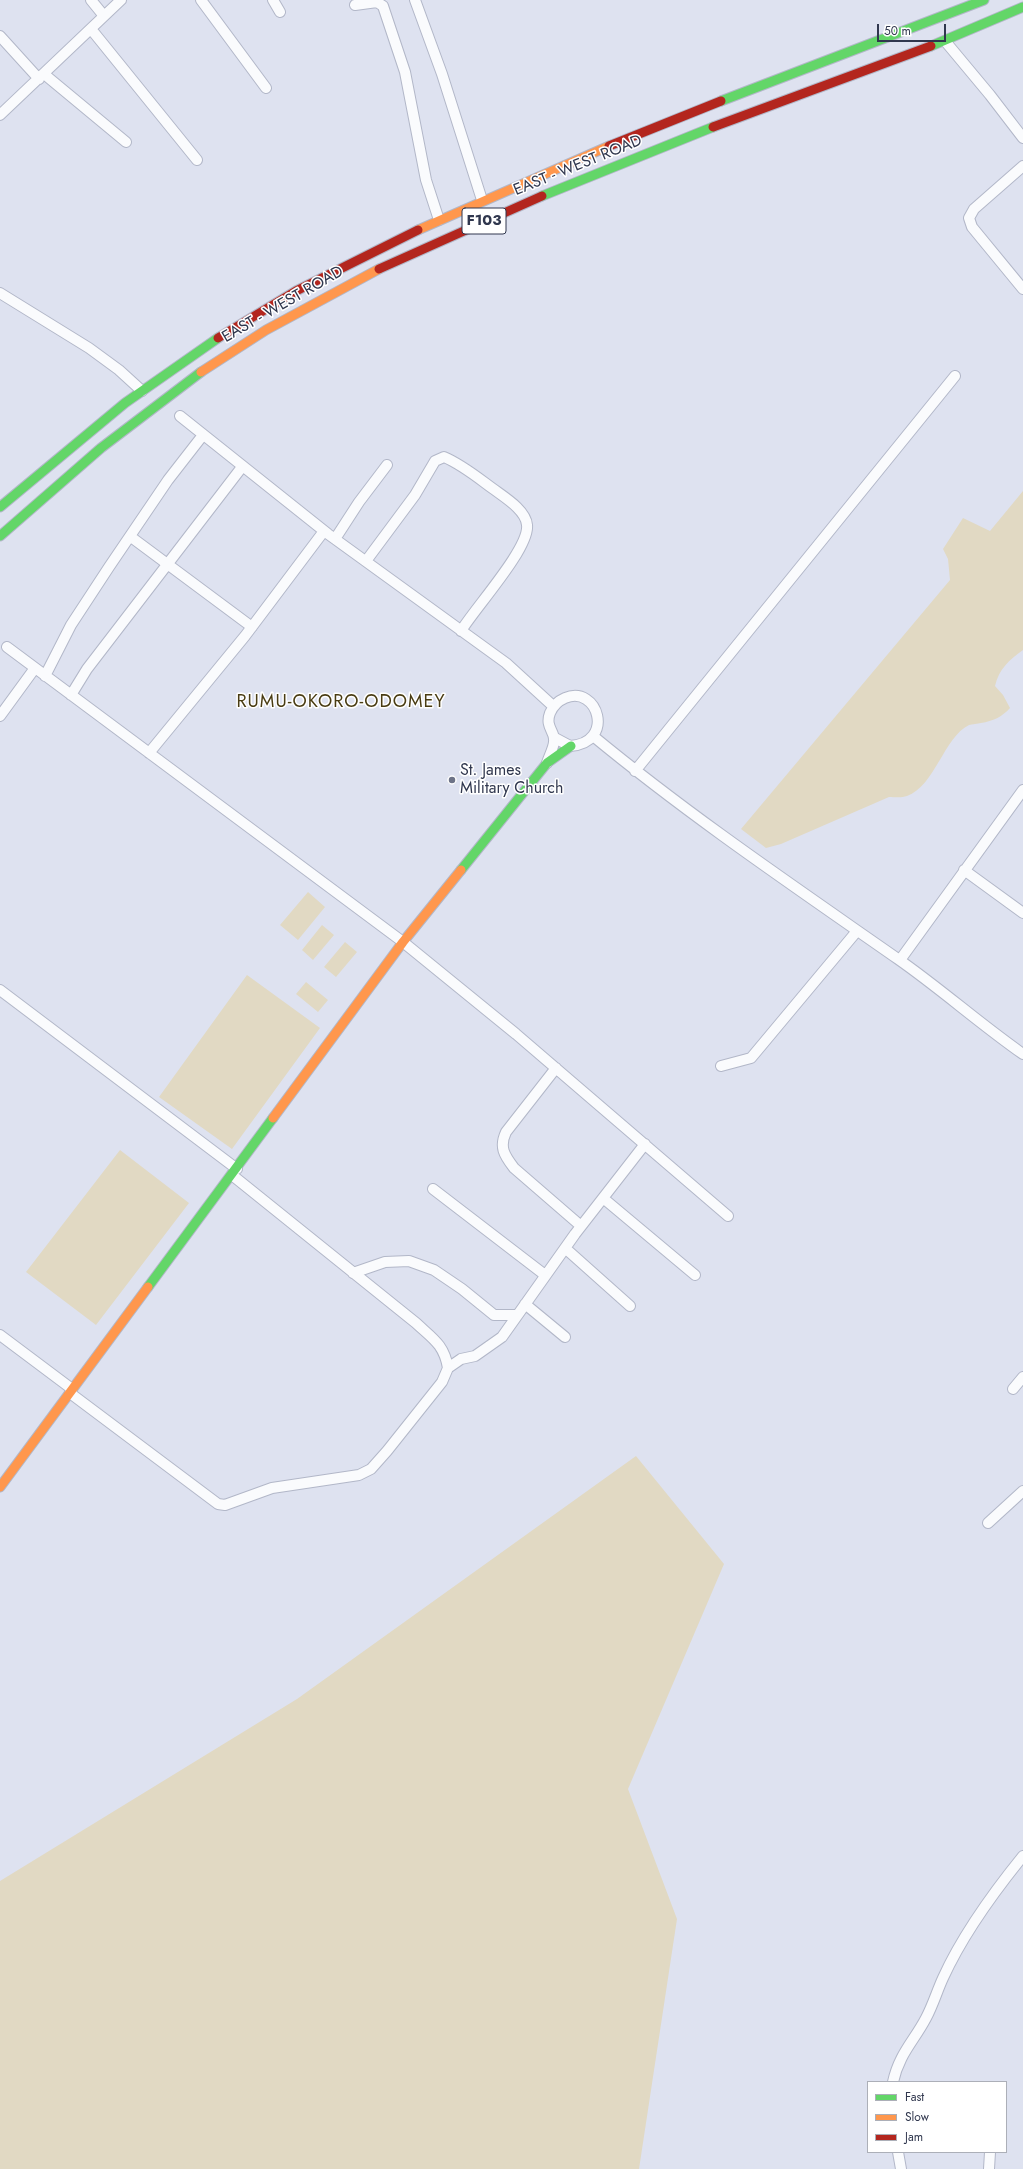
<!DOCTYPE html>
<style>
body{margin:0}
#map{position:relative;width:1023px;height:2169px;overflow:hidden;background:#dee2f0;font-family:Jost,sans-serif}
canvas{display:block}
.legend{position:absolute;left:867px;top:2081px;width:140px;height:72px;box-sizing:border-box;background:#fff;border:1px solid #acafb8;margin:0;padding:5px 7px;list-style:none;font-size:12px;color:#30374e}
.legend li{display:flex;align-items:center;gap:8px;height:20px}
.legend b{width:20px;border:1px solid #acafb8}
.scale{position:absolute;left:877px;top:24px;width:69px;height:18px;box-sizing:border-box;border:2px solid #30374e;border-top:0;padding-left:5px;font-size:12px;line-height:14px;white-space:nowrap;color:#30374e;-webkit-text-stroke:3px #fff;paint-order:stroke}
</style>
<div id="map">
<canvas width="1023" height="2169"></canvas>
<ul class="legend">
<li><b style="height:5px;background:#63d668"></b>Fast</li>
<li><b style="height:5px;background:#ff974d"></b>Slow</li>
<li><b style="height:5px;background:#b3261e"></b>Jam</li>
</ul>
<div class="scale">50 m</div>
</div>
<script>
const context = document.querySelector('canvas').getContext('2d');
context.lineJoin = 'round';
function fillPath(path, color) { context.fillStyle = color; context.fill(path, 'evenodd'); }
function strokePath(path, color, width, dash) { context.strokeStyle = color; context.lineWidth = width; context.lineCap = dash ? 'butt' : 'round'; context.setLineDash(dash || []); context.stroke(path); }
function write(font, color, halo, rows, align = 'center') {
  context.font = font + ' Jost,sans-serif'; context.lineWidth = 3; context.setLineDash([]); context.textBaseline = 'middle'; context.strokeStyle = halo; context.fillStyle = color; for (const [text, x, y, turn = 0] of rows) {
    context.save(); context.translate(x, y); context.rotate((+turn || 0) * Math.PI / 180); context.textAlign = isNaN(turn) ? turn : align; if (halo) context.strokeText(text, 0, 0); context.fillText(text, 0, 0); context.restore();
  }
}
fillPath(new Path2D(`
 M1023 491V650C1009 660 999 669 995 686L1003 695 1010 708C1002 717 993 721 981 723 978 724 972 724 969 725 944 737 935 786 907 796 902 798 894 797 889 797L781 844 766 848 741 829 950 580 948 559 943 549 963 518 990 531Z
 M308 892 325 907 298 940 280 925Z
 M322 925 334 935 313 960 302 950Z
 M345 942 357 952 336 977 324 967Z
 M247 975 320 1028 232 1149 159 1097Z
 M306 982 328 1000 318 1012 296 994Z
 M120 1150 189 1203 96 1325 26 1272Z
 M636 1456 724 1564 628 1789 677 1919 639 2169H0V1881L297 1699Z`), '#e1d9c3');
const street = new Path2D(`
 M91 0 104 16
 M201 0 266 88
 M273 0 280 12
 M415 0 442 74 482 200
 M355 5 377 2 383 6 405 72 426 180 439 220
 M91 29 197 160
 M0 36 39 79
 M945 41 990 95 1023 138
 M44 74 126 142
 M0 115 121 0
 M1023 166 974 209 969 218 972 227 1023 289
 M0 293 89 348 119 370 142 391
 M180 416 328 534 506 663 553 706
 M131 537 252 627
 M335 539 359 502 387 465
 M366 561 415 495 435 461 444 457C461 464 477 477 492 488 504 497 526 510 527 525 530 548 474 609 461 631
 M7 647 403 942 516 1034 728 1216
 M45 676 71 625 109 567 168 480 203 435
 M71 695 87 669 242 467
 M0 716 35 668
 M593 736C690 816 795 887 898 959 941 989 980 1024 1023 1054
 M149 753 245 636 324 531
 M547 763C549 756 555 746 554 739 554 731 545 726 550 713 553 706 558 701 565 698 598 684 616 743 570 746L555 738
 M635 771 955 376
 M964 870 1023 913
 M900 960 1023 790
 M0 990 237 1169
 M721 1066 751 1058 857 931
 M556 1068 506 1132C499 1147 504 1155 514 1168L581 1226
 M232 1175 416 1323C432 1338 444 1344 448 1368
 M433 1189 545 1275
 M603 1198 695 1275
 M565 1248 630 1306
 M353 1273 385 1262 409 1261 434 1270 462 1289 494 1315H517
 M525 1304 565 1337
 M0 1335 72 1389
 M1013 1389 1023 1377
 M70 1393 218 1504 225 1505 272 1488 359 1475 371 1469 387 1451 442 1382 448 1368 461 1359 475 1356 502 1337 575 1234 645 1144
 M988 1523 1023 1491
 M893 2082C899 2054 914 2041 926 2018 933 2005 937 1991 943 1978 963 1934 993 1893 1023 1856
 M898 2152 901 2169
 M989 2169 990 2152`);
const fast = new Path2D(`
 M931 46 1023 7
 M721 101 984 0
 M542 196 713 127
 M0 507 125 403 218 338
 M0 536 101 448 201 372
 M461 870 547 763 571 746
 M148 1287 273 1118`);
const slow = new Path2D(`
 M418 230 609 146
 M201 372 266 330 379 269
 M273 1118 403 942 461 870
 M0 1487 148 1287`);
const jam = new Path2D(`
 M713 127 931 46
 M609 146 721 101
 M379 269 542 196
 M218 338 296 291 418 230`);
strokePath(street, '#b2b7c8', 12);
strokePath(fast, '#b2b7c8', 11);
strokePath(slow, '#b2b7c8', 11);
strokePath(jam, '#b2b7c8', 11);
strokePath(street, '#fafbfd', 10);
strokePath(fast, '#63d668', 9);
strokePath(slow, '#ff974d', 9);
strokePath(jam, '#b3261e', 9);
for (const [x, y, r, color] of [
 [452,780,4,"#6d7387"]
]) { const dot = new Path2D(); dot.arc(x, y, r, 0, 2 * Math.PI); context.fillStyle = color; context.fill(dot); strokePath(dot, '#fff', 1.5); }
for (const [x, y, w] of [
 [484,221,44]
]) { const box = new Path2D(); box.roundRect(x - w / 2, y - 13, w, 26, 3); context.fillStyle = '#fff'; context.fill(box); strokePath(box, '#30374e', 1); }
write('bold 15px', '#30374e', null, [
 ["F103",484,221]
]);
write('16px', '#30374e', '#fff', [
 ["EAST - WEST ROAD",578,166,-22],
 ["EAST - WEST ROAD",283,305,-30]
]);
write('16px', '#30374e', '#fff', [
 ["St. James",460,771],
 ["Military Church",460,789]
], 'left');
context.letterSpacing = '1px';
write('18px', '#493c13', '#fff', [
 ["RUMU-OKORO-ODOMEY",341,703]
]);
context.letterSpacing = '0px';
</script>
